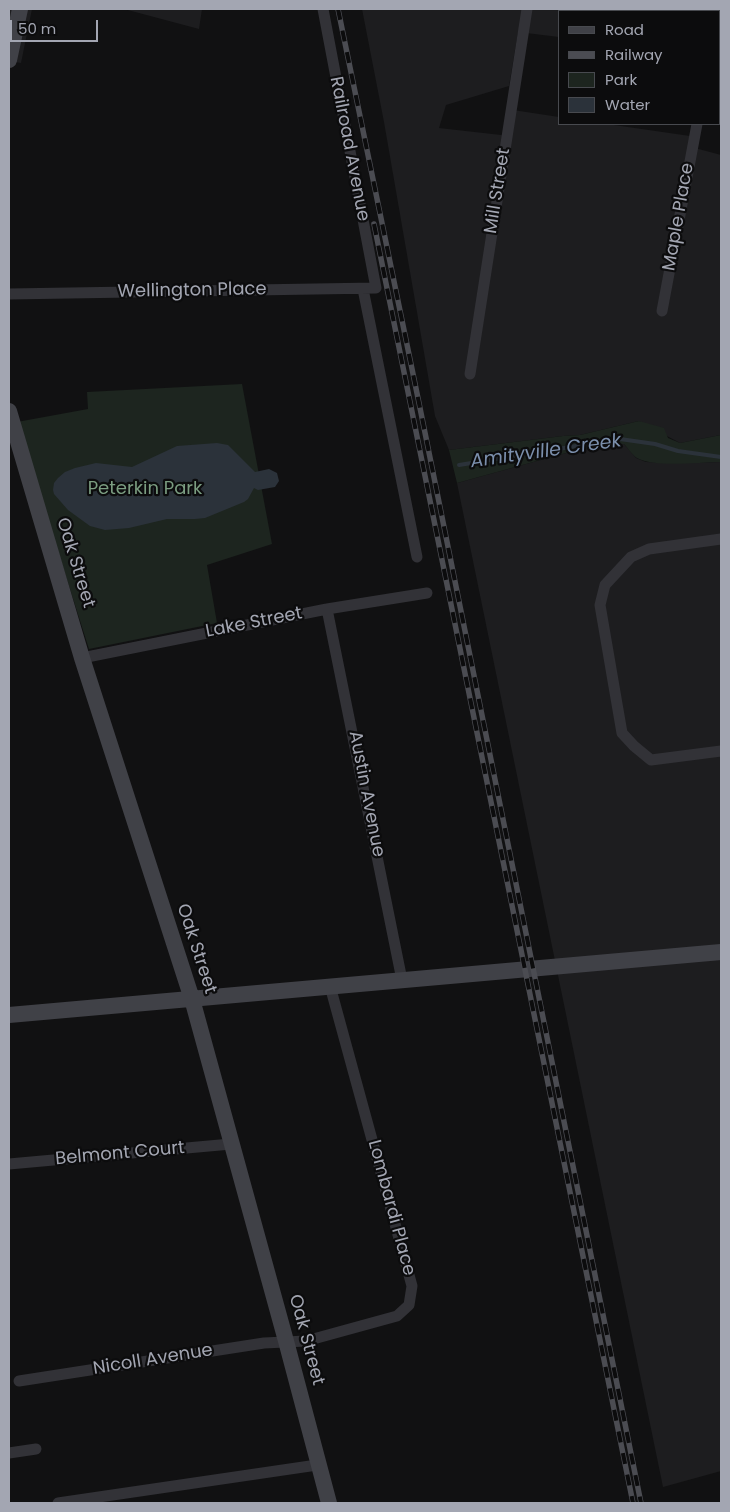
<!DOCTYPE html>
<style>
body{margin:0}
#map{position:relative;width:730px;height:1512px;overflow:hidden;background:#111112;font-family:Poppins,sans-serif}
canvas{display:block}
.frame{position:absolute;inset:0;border:10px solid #a3a6b2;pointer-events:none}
.legend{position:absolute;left:558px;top:10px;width:162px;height:115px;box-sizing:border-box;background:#0c0c0d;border:1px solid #484a4f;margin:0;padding:6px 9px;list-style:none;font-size:15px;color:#a3a6b2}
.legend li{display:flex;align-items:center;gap:10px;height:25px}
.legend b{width:25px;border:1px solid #484a4f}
.scale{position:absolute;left:10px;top:20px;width:88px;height:22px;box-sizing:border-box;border:2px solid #a3a6b2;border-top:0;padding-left:6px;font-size:15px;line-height:18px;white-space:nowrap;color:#a3a6b2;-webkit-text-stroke:4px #0c0c0d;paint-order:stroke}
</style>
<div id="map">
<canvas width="730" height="1512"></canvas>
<div class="frame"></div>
<ul class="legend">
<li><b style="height:6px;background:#404147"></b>Road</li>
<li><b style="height:6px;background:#4b4c52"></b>Railway</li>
<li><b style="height:14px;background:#1d251f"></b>Park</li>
<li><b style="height:14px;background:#2b323a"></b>Water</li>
</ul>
<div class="scale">50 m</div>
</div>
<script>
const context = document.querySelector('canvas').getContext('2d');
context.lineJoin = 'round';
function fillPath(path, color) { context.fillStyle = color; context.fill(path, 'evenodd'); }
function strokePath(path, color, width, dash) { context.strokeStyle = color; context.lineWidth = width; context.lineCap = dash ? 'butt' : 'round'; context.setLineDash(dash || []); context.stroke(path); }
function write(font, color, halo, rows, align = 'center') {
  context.font = font + ' Poppins,sans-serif'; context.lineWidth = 4.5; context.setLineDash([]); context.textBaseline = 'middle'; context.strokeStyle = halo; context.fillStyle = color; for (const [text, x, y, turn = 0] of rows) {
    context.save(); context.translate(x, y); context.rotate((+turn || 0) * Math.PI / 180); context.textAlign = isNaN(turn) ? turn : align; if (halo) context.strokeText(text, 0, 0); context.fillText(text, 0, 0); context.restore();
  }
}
fillPath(new Path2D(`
 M9 9H32L21 63 9 61Z
 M124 9H202L199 29Z
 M362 9H636L635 11H559V37L518 32 509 86 446 105 439 128 510 136 513 110 559 117V124H607L697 137 695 148 721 155V435L680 443 639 421 580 435 563 436 449 450 435 416 384 122Z
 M624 444 636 458 646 462 676 463 721 462V1471L663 1487 457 483 577 450Z`), '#1d1d1f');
fillPath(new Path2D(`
 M242 384 272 544 207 565 217 623 89 649 17 422 88 409 87 392Z
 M639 421 664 428 668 438 680 443 721 435V462C701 462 654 468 637 458 632 455 628 448 624 444L577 450 457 483 449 450 563 436 580 435Z`), '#1d251f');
fillPath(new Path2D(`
 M217 443 228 445 255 472 269 469 277 473 279 481 275 487 258 490 254 488 248 499 244 502 205 518 195 519H167L129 528 105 530 90 526 68 510 54 494 53 490 54 483 58 478 65 472 75 468 96 463 132 467 177 446Z`), '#2b323a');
strokePath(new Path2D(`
 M459 465 620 439 655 444 678 451 721 457`), '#2b323a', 4);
strokePath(new Path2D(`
 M717 11 718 9
 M363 289 417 557
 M9 294 376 288 323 9
 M662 311 697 124
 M470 374 527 9
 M721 539 649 549 631 557 605 585 600 605 622 733 634 746 651 760 721 751
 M327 609 402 980
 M82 658 327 609 427 593
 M9 1164 231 1144
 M19 1381 264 1343 306 1341 397 1316 409 1305 412 1286 330 986
 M9 1453 36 1449
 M58 1503 317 1465`), '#323237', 11);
strokePath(new Path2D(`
 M9 60 20 9
 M9 411 82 658 192 999 286 1341 329 1503
 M9 1015 721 952`), '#404147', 16);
const rail = new Path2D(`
 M338 9 419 403 641 1503
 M374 224 633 1503`);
strokePath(rail, '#4b4c52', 5.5);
strokePath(rail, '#0c0c0d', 4, [11]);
write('18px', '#a3a6b2', '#0c0c0d', [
 ["Railroad Avenue",349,149,79],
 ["Mill Street",498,191,-81],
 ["Maple Place",679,217,-80],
 ["Wellington Place",192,291,-1],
 ["Oak Street",75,563,73],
 ["Lake Street",254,623,-11],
 ["Austin Avenue",366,794,79],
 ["Oak Street",196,949,72],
 ["Belmont Court",120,1154,-5],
 ["Lombardi Place",391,1208,75],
 ["Oak Street",306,1340,75],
 ["Nicoll Avenue",153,1360,-9]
]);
write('18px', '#7b9d81', '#0c0c0d', [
 ["Peterkin Park",145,489]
]);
write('italic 19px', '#7b8fac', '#0c0c0d', [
 ["Amityville Creek",546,452,-8]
]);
</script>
